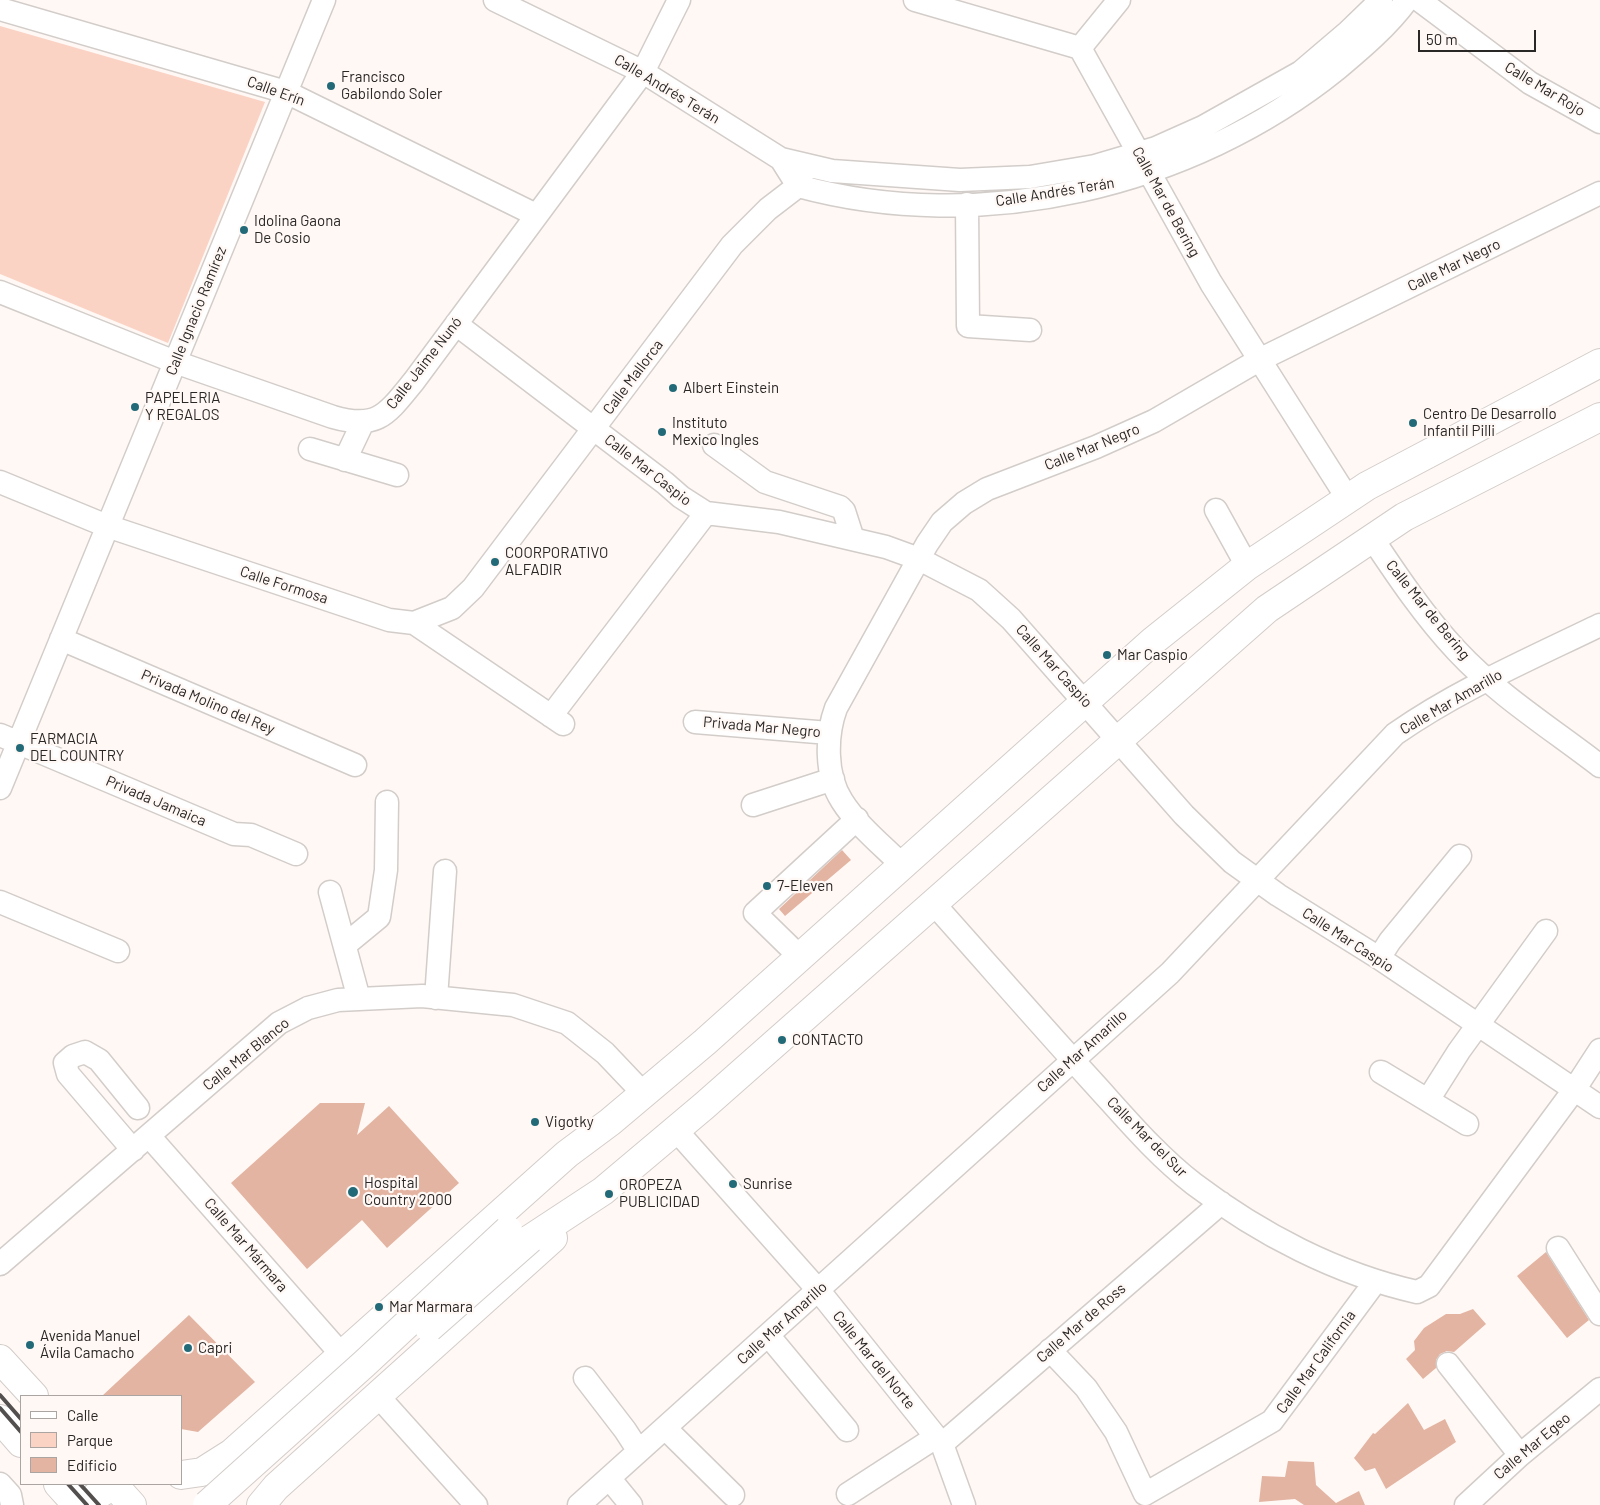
<!DOCTYPE html>
<meta charset="utf-8">
<style>
body{margin:0}
#map{position:relative;width:1600px;height:1505px;overflow:hidden;background:#fff8f5;font-family:Barlow,sans-serif}
canvas{display:block}
.legend{position:absolute;left:20px;top:1395px;width:162px;height:90px;box-sizing:border-box;background:#fff8f5;border:1px solid #aaa4a3;margin:0;padding:6px 9px;list-style:none;font-size:15px;color:#2a2727}
.legend li{display:flex;align-items:center;gap:10px;height:25px}
.legend b{width:25px;border:1px solid #aaa4a3}
.scale{position:absolute;left:1418px;top:30px;width:118px;height:22px;box-sizing:border-box;border:2px solid #2a2727;border-top:0;padding-left:6px;font-size:15px;line-height:18px;white-space:nowrap;color:#2a2727;-webkit-text-stroke:4px #fff8f5;paint-order:stroke}
</style>
<div id="map">
<canvas width="1600" height="1505"></canvas>
<ul class="legend">
<li><b style="height:6px;background:#fff"></b>Calle</li>
<li><b style="height:14px;background:#fad3c5"></b>Parque</li>
<li><b style="height:14px;background:#e3b4a2"></b>Edificio</li>
</ul>
<div class="scale">50 m</div>
</div>
<script>
const context = document.querySelector('canvas').getContext('2d');
context.lineJoin = 'round';
function fillPath(path, color) { context.fillStyle = color; context.fill(path, 'evenodd'); }
function strokePath(path, color, width, dash) { context.strokeStyle = color; context.lineWidth = width; context.lineCap = dash ? 'butt' : 'round'; context.setLineDash(dash || []); context.stroke(path); }
function write(font, color, halo, rows, align = 'center') {
  context.font = font + ' Barlow,sans-serif'; context.lineWidth = 4.5; context.setLineDash([]); context.textBaseline = 'middle'; context.strokeStyle = halo; context.fillStyle = color; for (const [text, x, y, turn = 0] of rows) {
    context.save(); context.translate(x, y); context.rotate((+turn || 0) * Math.PI / 180); context.textAlign = isNaN(turn) ? turn : align; if (halo) context.strokeText(text, 0, 0); context.fillText(text, 0, 0); context.restore();
  }
}
fillPath(new Path2D(`
 M0 26 265 102 168 343 0 274Z`), '#fad3c5');
fillPath(new Path2D(`
 M842 850 851 860 785 916 779 909Z
 M320 1103H365L357 1135 389 1106 459 1183 387 1248 362 1220 307 1269 231 1183Z
 M1546 1252 1589 1320 1567 1338 1517 1276Z
 M1473 1309 1486 1324 1454 1352 1447 1351 1440 1354 1436 1360V1368L1423 1379 1406 1359 1415 1350 1414 1341 1424 1328 1446 1314H1460Z
 M189 1315 255 1382 198 1432 181 1429V1396H102Z
 M1408 1403 1424 1430 1445 1419 1456 1442 1386 1489 1375 1468 1365 1471 1354 1458 1373 1433 1375 1434Z
 M1288 1461 1314 1462 1316 1485 1336 1503 1359 1491 1365 1505H1304L1295 1499 1259 1502 1262 1476 1285 1477Z`), '#e3b4a2');
const minor = new Path2D(`
 M495 0 643 72 781 159 832 171 960 180 1030 177 1095 166 1156 148 1203 127 1301 72 1348 32 1381 0
 M915 0 1080 48 1211 283 1348 499
 M1419 0 1530 83 1600 122
 M0 9 286 92 536 215
 M1080 48 1119 0
 M781 159 798 186C981 236 1191 187 1337 69 1362 48 1388 26 1407 0
 M967 204 968 326 1030 330
 M0 292 175 362 333 417C378 430 387 414 414 381L643 72 679 0
 M456 324 665 483 681 497 706 513 779 522 886 547 919 559 979 590 1011 619 1184 815 1232 862 1278 895 1379 958 1600 1107
 M714 445 765 482 840 507 844 511 853 539
 M310 449 397 475
 M345 460 363 422
 M0 482 107 526 389 620 414 623 563 724
 M1216 510 1247 566
 M1372 538C1398 577 1425 617 1457 651 1498 695 1552 729 1600 766
 M414 623 452 608 473 588 732 245 768 209 798 186 803 172
 M61 639 355 765
 M551 716 706 513
 M695 722 829 733
 M0 735 234 834 251 835 296 854
 M0 788 324 0
 M753 805 833 779
 M902 865C882 845 857 825 842 801 825 775 826 735 836 708L927 544 942 522 964 503 987 489 1096 447 1154 421 1259 360 1600 193
 M330 892 359 999
 M0 902 118 951
 M934 904C986 962 1037 1021 1090 1079 1123 1115 1155 1154 1194 1184 1260 1234 1337 1274 1417 1292L1429 1286 1574 1090 1600 1050
 M345 945 379 917 386 870 387 802
 M799 956 755 913 857 819
 M1379 958 1390 941 1460 856
 M436 998 445 871
 M1381 1072 1467 1124
 M1428 1100 1459 1051 1546 931
 M149 1136 342 1355
 M683 1138 819 1291 936 1437 942 1444 964 1505
 M133 1150 68 1074 65 1063 73 1056 85 1052 99 1060 138 1108
 M1558 1248 1600 1314
 M0 1264 279 1023 308 1008 338 1000 422 996 513 1005 567 1023 605 1053 643 1093
 M768 1335 847 1430
 M1050 1350 1086 1388 1116 1432 1145 1494 1272 1421 1375 1282
 M1448 1364 1520 1455
 M585 1378 625 1430 638 1450
 M378 1396 476 1505
 M665 1428 733 1495
 M942 1444 1221 1203
 M609 1478 631 1505
 M0 1484 10 1495 12 1505
 M848 1494 936 1437
 M579 1505 1170 973 1395 734C1458 690 1530 659 1600 625
 M1466 1505 1520 1455 1600 1389`);
const major = new Path2D(`
 M530 1239 603 1191 704 1106 1267 609 1404 517 1600 417
 M0 1359 34 1396
 M0 1419 21 1443
 M181 1475 202 1472 232 1453 567 1154 610 1122 705 1042 1153 641 1247 566 1367 486 1600 363
 M58 1484 77 1505
 M113 1484 132 1505
 M88 1505 96 1496 115 1484
 M261 1505 276 1487 553 1238`);
strokePath(minor, '#d3cdca', 25);
strokePath(major, '#d3cdca', 30);
strokePath(minor, '#fff', 22);
strokePath(major, '#fff', 28);
strokePath(new Path2D(`
 M0 1395 21 1419
 M0 1408 21 1432
 M68 1484 87 1505
 M80 1484 99 1505`), '#534f4f', 4);
const majorBridge = new Path2D(`
 M429 1328 530 1239
 M207 1505 364 1364 508 1230`);
strokePath(majorBridge, '#d3cdca', 30, []);
strokePath(majorBridge, '#fff', 28);
for (const [x, y, r, color] of [
 [331,86,5,"#236a78"],
 [244,230,5,"#236a78"],
 [673,388,5,"#236a78"],
 [135,407,5,"#236a78"],
 [1413,423,5,"#236a78"],
 [662,432,5,"#236a78"],
 [495,562,5,"#236a78"],
 [1107,655,5,"#236a78"],
 [20,748,5,"#236a78"],
 [767,886,5,"#236a78"],
 [782,1040,5,"#236a78"],
 [535,1122,5,"#236a78"],
 [733,1184,5,"#236a78"],
 [353,1192,6,"#236a78"],
 [609,1194,5,"#236a78"],
 [379,1307,5,"#236a78"],
 [30,1345,5,"#236a78"],
 [188,1348,5,"#236a78"]
]) { const dot = new Path2D(); dot.arc(x, y, r, 0, 2 * Math.PI); context.fillStyle = color; context.fill(dot); strokePath(dot, '#fff8f5', 2); }
write('15px', '#2a2727', '#fff8f5', [
 ["Francisco",341,77],
 ["Gabilondo Soler",341,94],
 ["Idolina Gaona",254,221],
 ["De Cosio",254,238],
 ["Albert Einstein",683,388],
 ["PAPELERIA",145,398],
 ["Y REGALOS",145,415],
 ["Centro De Desarrollo",1423,414],
 ["Infantil Pilli",1423,431],
 ["Instituto",672,423],
 ["Mexico Ingles",672,440],
 ["COORPORATIVO",505,553],
 ["ALFADIR",505,570],
 ["Mar Caspio",1117,655],
 ["FARMACIA",30,739],
 ["DEL COUNTRY",30,756],
 ["7-Eleven",777,886],
 ["CONTACTO",792,1040],
 ["Vigotky",545,1122],
 ["Hospital",364,1183],
 ["Country 2000",364,1200],
 ["Sunrise",743,1184],
 ["OROPEZA",619,1185],
 ["PUBLICIDAD",619,1202],
 ["Mar Marmara",389,1307],
 ["Avenida Manuel",40,1336],
 ["Ávila Camacho",40,1353],
 ["Capri",198,1348]
], 'left');
write('15px', '#2a2727', '#fff8f5', [
 ["Calle Andrés Terán",667,89,31],
 ["Calle Mar Rojo",1545,89,31],
 ["Calle Erín",276,91,20],
 ["Calle Andrés Terán",1055,192,-9],
 ["Calle Mar de Bering",1166,202,61],
 ["Calle Mar Negro",1454,265,-26],
 ["Calle Ignacio Ramírez",196,311,-68],
 ["Calle Jaime Nunó",424,363,-52],
 ["Calle Mallorca",633,377,-53],
 ["Calle Mar Negro",1092,447,-22],
 ["Calle Mar Caspio",648,470,38],
 ["Calle Formosa",284,585,18],
 ["Calle Mar de Bering",1428,610,51],
 ["Calle Mar Caspio",1054,666,48],
 ["Privada Molino del Rey",208,702,23],
 ["Calle Mar Amarillo",1451,702,-30],
 ["Privada Mar Negro",762,727,5],
 ["Privada Jamaica",156,801,23],
 ["Calle Mar Caspio",1348,940,33],
 ["Calle Mar Amarillo",1082,1051,-42],
 ["Calle Mar Blanco",246,1054,-39],
 ["Calle Mar del Sur",1147,1137,45],
 ["Calle Mar Mármara",246,1245,49],
 ["Calle Mar Amarillo",782,1323,-42],
 ["Calle Mar de Ross",1081,1323,-41],
 ["Calle Mar del Norte",874,1360,51],
 ["Calle Mar California",1316,1362,-54],
 ["Calle Mar Egeo",1532,1446,-40]
]);
</script>
